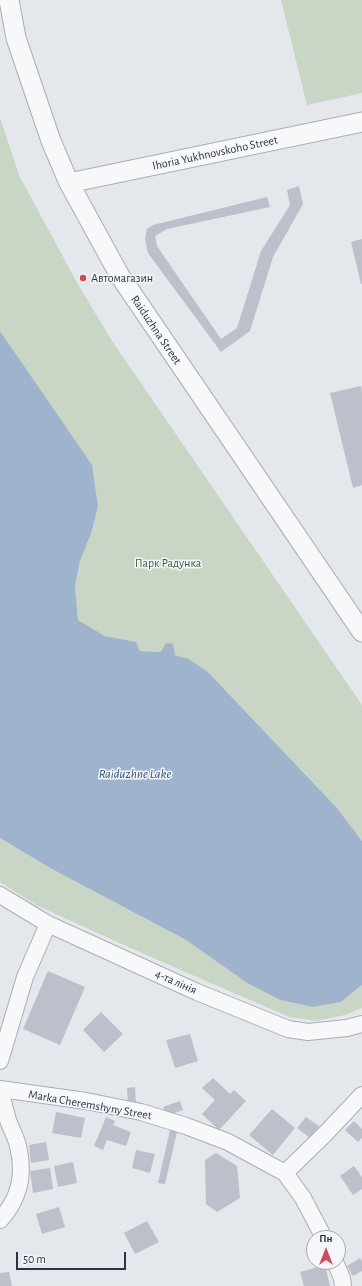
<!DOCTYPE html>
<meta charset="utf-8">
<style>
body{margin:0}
#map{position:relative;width:362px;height:1286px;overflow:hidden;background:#e4e7ec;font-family:"Alegreya Sans",sans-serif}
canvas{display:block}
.north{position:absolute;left:306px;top:1230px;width:40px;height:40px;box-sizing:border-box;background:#f4f6f9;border:1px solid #a4a8b1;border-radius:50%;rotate:0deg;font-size:11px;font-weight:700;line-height:16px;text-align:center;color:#2b3445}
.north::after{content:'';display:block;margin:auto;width:14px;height:18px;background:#d1495b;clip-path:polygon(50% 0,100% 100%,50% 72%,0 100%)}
.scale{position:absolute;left:16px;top:1252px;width:110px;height:18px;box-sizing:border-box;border:2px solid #2b3445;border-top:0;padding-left:5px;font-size:12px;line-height:14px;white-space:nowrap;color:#2b3445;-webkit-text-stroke:3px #f4f6f9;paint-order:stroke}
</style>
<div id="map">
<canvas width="362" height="1286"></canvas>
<div class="north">Пн</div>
<div class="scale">50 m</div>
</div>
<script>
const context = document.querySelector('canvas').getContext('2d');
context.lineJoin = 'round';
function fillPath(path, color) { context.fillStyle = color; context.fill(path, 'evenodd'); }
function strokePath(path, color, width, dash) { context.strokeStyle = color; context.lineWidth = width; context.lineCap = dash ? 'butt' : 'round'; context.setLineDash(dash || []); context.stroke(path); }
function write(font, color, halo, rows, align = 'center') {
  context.font = font + ' "Alegreya Sans",sans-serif'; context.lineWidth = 3; context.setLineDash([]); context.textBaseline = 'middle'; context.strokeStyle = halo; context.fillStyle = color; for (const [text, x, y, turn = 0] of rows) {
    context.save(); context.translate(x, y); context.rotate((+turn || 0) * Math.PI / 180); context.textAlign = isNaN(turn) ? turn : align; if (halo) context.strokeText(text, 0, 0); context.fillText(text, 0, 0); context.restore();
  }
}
fillPath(new Path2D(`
 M281 0H362V93L307 105Z
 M0 118 19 175 76 281 112 341 362 705V841L337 808 208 672 189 659 162 652 140 651 135 642 105 636 78 620 75 586 80 561 91 534 98 507 31 378 0 331Z
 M0 838 50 868 186 940 247 983 280 1000 313 1007 341 1002 362 985V1008L345 1015 316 1021 289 1017 137 951 36 905 0 882Z`), '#c9d6c5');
fillPath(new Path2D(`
 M0 331 92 465 98 507 91 534 80 561 75 586 78 620 105 636 136 642 140 651 161 652 166 643 173 644 175 655 189 659 208 672 337 808 362 841V985L341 1002 313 1007 280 1000 247 983 186 940 50 868 0 838Z`), '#9fb4cc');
fillPath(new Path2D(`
 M299 186 303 204 273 257 250 331 221 352 148 253 145 239 147 229 153 225 267 197 270 207 167 229 155 236 157 246 221 339 237 328 261 251 290 205 287 190Z
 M362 239V284H361L351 242Z
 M361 386 362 392V485L353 488 330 393Z
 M48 971 85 987 60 1045 23 1029Z
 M101 1012 123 1034 104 1052 83 1030Z
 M190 1034 198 1061 175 1068 166 1040Z
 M213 1078 230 1094 234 1090 246 1101 219 1130 202 1114 215 1100 202 1088Z
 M135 1087 136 1103 128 1104 127 1088Z
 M180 1101 183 1110 167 1116 163 1107Z
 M272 1109 295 1128 273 1155 249 1135Z
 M56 1112 85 1118 81 1138 52 1133Z
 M106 1117 115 1121 113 1125 131 1132 126 1146 107 1140 103 1150 94 1146Z
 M306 1117 319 1126 310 1138 297 1128Z
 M354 1121 362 1129V1138L358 1142 345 1130Z
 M170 1130 177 1132 165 1184 158 1183Z
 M46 1142 49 1160 31 1163 29 1145Z
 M136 1150 155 1154 150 1173 132 1168Z
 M216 1153 237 1166 240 1198 217 1212 206 1204 205 1160Z
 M73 1162 77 1183 58 1187 54 1166Z
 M354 1166 362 1177V1189L353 1195 340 1176Z
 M50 1168 53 1189 33 1193 30 1171Z
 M59 1207 65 1227 42 1234 36 1214Z
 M147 1221 159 1242 135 1254 124 1233Z
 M360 1258 362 1261V1271L353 1276 347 1266Z
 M325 1265 330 1286H304L300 1272Z
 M9 1272 12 1286H0V1273Z`), '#bbc0ca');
const minor = new Path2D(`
 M0 895 48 924 197 992 288 1029 308 1032 347 1028 362 1024
 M0 1061 25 977 48 924
 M0 1089 86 1101 141 1112 186 1126 228 1142 285 1173 303 1198 324 1238
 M0 1090C3 1100 5 1110 8 1120 11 1129 16 1137 18 1146 25 1174 20 1198 0 1220
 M285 1173 325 1134 362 1095
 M335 1262 342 1278 343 1286`);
const tertiary = new Path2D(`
 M9 0 16 38 51 141 69 183 120 276 362 632
 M69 183 362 122`);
strokePath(minor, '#a9aeb7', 18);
strokePath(tertiary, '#a9aeb7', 21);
strokePath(minor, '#f7f8fa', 16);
strokePath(tertiary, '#f7f8fa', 19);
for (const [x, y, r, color] of [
 [83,278,4,"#d1495b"]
]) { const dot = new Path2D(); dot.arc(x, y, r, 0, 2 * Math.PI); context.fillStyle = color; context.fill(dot); strokePath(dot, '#f4f6f9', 1.5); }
write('12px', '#2b3445', '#f4f6f9', [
 ["Ihoria Yukhnovskoho Street",215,153,-12],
 ["Raiduzhna Street",156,330,56],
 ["4-та лінія",176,982,24],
 ["Marka Cheremshyny Street",90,1105,10]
]);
write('12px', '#2b3445', '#f4f6f9', [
 ["Автомагазин",91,278]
], 'left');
write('12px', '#3f6138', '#f4f6f9', [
 ["Парк Радунка",168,563]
]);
write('italic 13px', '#34527a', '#f4f6f9', [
 ["Raiduzhne Lake",135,774]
]);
</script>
